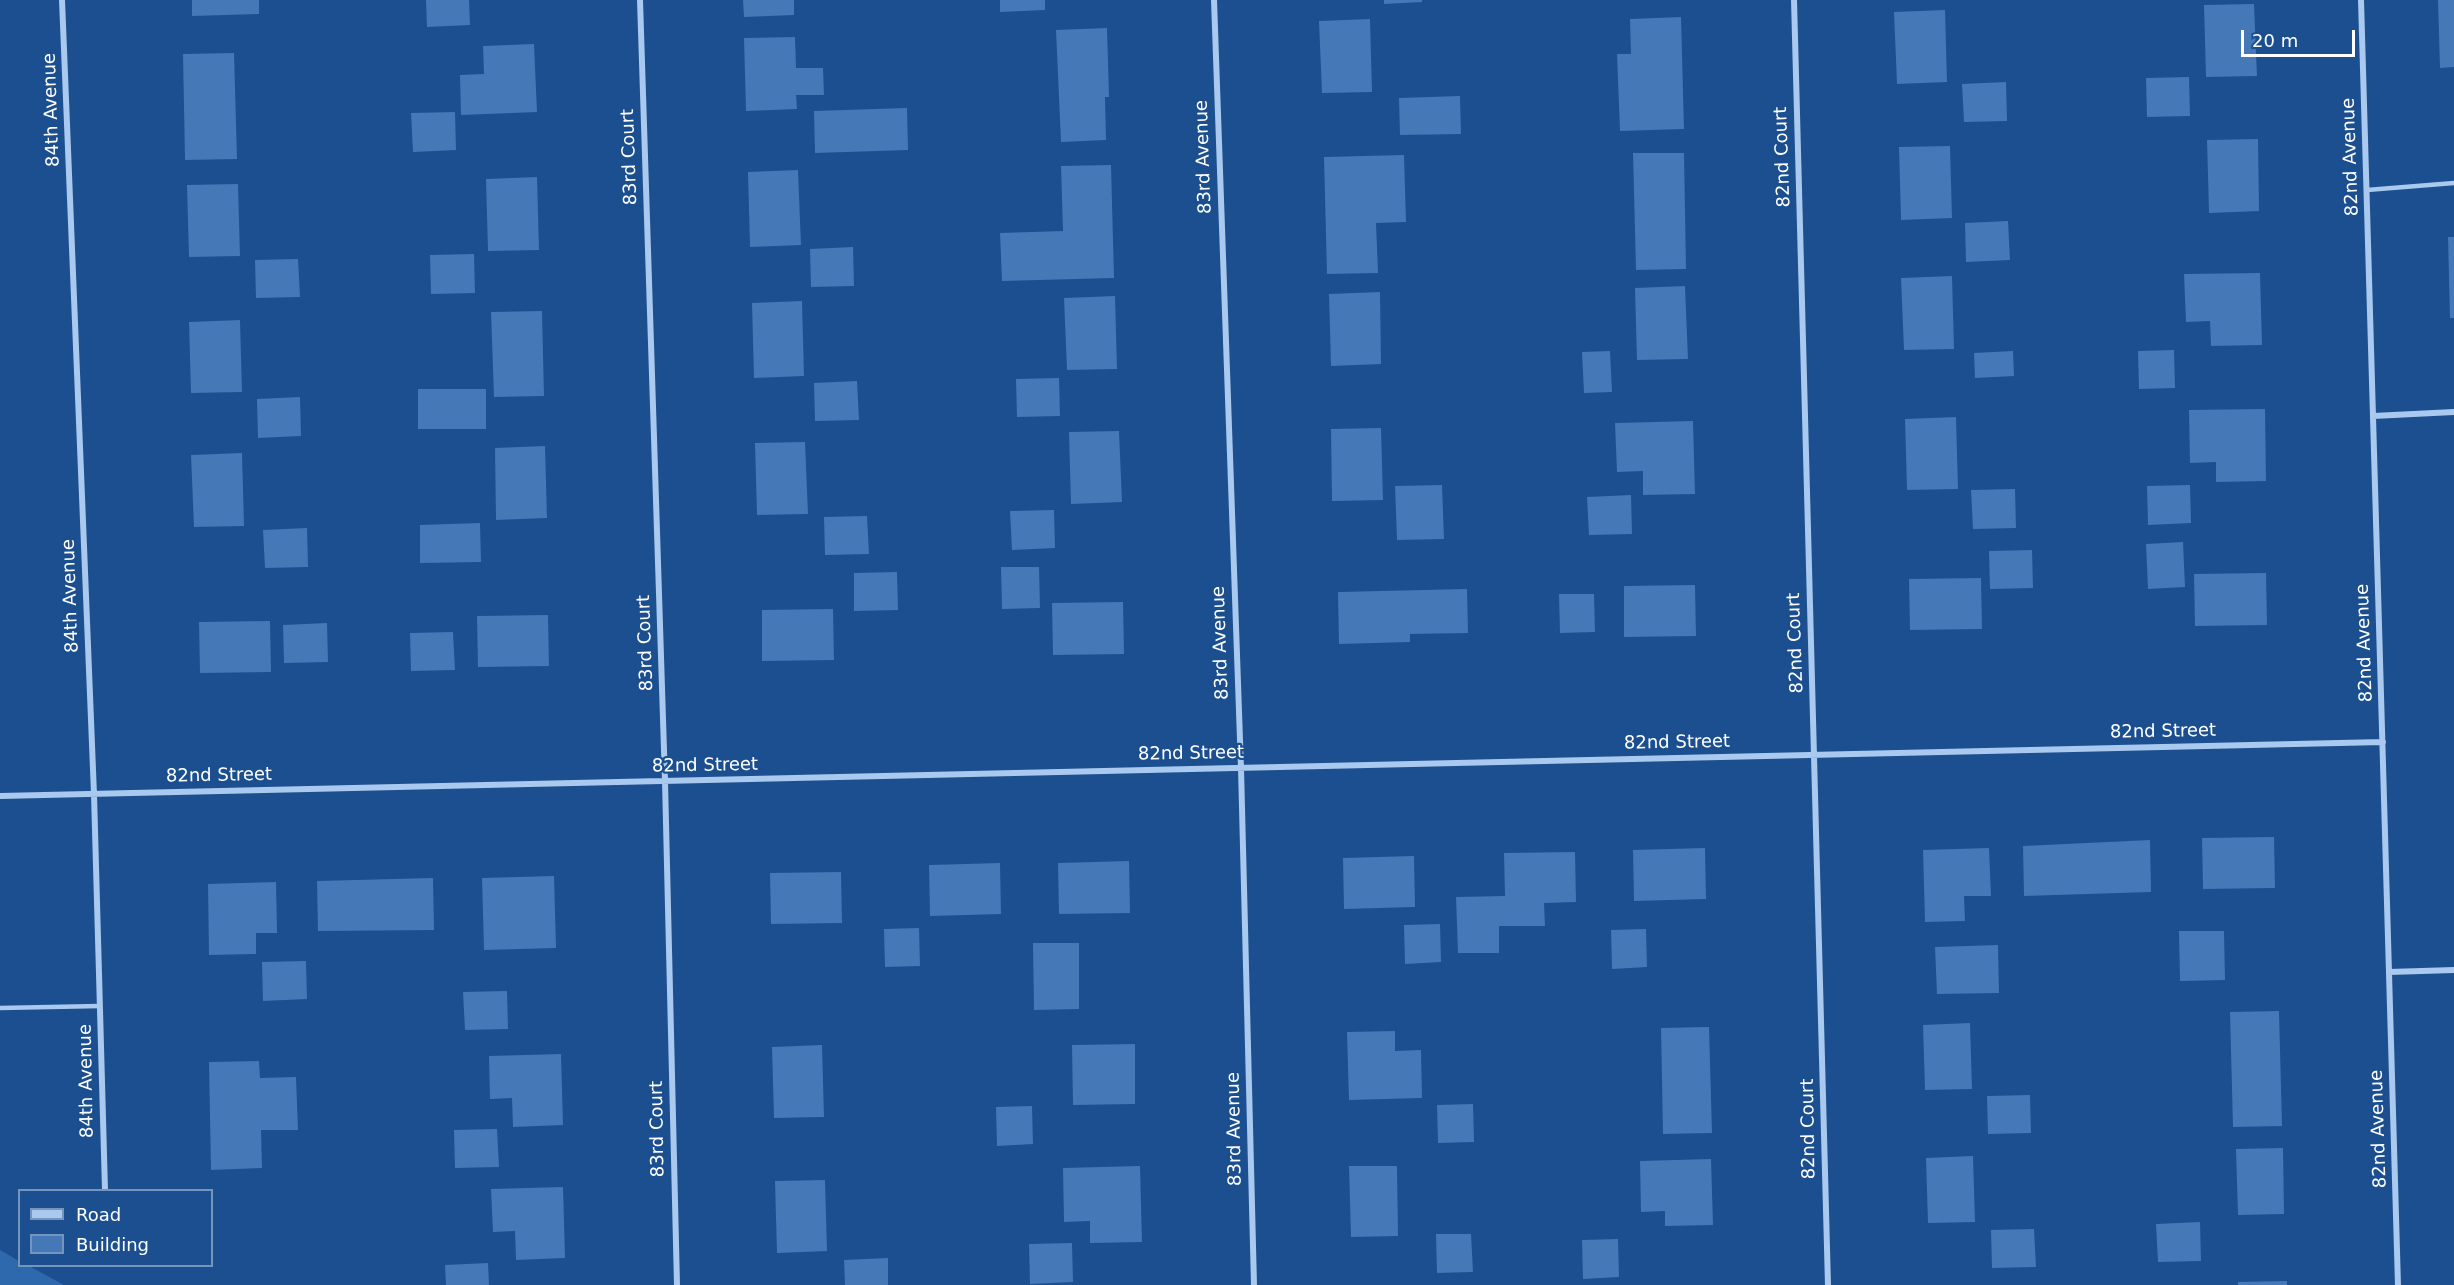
<!DOCTYPE html>
<style>
body{margin:0}
#map{position:relative;width:2454px;height:1285px;overflow:hidden;background:#1b4f8f;font-family:"DejaVu Sans",sans-serif}
canvas{display:block}
.legend{position:absolute;left:18px;top:1189px;width:195px;height:78px;box-sizing:border-box;background:#1b4f8f;border:2px solid #7695bc;margin:0;padding:8px 10px;list-style:none;font-size:18px;color:#fff}
.legend li{display:flex;align-items:center;gap:12px;height:30px}
.legend b{width:30px;border:2px solid #7695bc}
.scale{position:absolute;left:2241px;top:30px;width:114px;height:27px;box-sizing:border-box;border:3px solid #fff;border-top:0;padding-left:8px;font-size:18px;line-height:21px;white-space:nowrap;color:#fff;-webkit-text-stroke:4px #1b4f8f;paint-order:stroke}
</style>
<div id="map">
<canvas width="2454" height="1285"></canvas>
<ul class="legend">
<li><b style="height:8px;background:#a9c9ee"></b>Road</li>
<li><b style="height:16px;background:#4478b7"></b>Building</li>
</ul>
<div class="scale">20 m</div>
</div>
<script>
const context = document.querySelector('canvas').getContext('2d');
context.lineJoin = 'round';
function fillPath(path, color) { context.fillStyle = color; context.fill(path, 'evenodd'); }
function strokePath(path, color, width, dash) { context.strokeStyle = color; context.lineWidth = width; context.lineCap = dash ? 'butt' : 'round'; context.setLineDash(dash || []); context.stroke(path); }
function write(font, color, halo, rows, align = 'center') {
  context.font = font + ' "DejaVu Sans",sans-serif'; context.lineWidth = 4.5; context.setLineDash([]); context.textBaseline = 'middle'; context.strokeStyle = halo; context.fillStyle = color; for (const [text, x, y, turn = 0] of rows) {
    context.save(); context.translate(x, y); context.rotate((+turn || 0) * Math.PI / 180); context.textAlign = isNaN(turn) ? turn : align; if (halo) context.strokeText(text, 0, 0); context.fillText(text, 0, 0); context.restore();
  }
}
fillPath(new Path2D(`
 M0 1250 19 1261 20 1266H29L64 1285H0Z`), '#2e69ad');
fillPath(new Path2D(`
 M192 0H259V14L192 16Z
 M426 0H469L470 25 427 27Z
 M743 0H794V15L744 17Z
 M1000 0H1045V10L1000 12Z
 M1384 0H1422V2L1384 4Z
 M2438 0H2454V67L2440 68Z
 M2254 4 2257 76 2206 77 2204 5Z
 M1945 10 1947 82 1897 84 1894 12Z
 M1681 17 1684 129 1620 131 1617 54H1631L1630 19Z
 M1370 19 1372 92 1322 93 1319 21Z
 M1107 28 1109 97H1105L1106 140 1061 142 1056 30Z
 M795 37 796 68H823L824 95H796L797 109 746 111 744 38Z
 M534 44 537 112 461 115 460 75 484 74 483 46Z
 M234 53 237 159 185 160 183 54Z
 M2189 77 2190 116 2147 117 2146 78Z
 M2006 82 2007 121 1964 122 1962 84Z
 M1460 96 1461 134 1400 135 1399 98Z
 M907 108 908 150 815 153 814 111Z
 M455 112 456 150 413 152 411 113Z
 M2258 139 2259 211 2209 213 2207 140Z
 M1950 146 1952 218 1901 220 1899 147Z
 M1633 153H1684L1686 269 1636 270Z
 M1404 155 1406 222 1376 223 1378 273 1327 274 1324 157Z
 M1111 165 1114 278 1002 281 1000 233 1063 231 1061 166Z
 M798 170 801 245 750 247 748 172Z
 M537 177 539 250 488 251 486 179Z
 M238 184 240 256 189 257 187 185Z
 M2008 221 2010 260 1966 262 1965 223Z
 M2448 237H2454V318H2450Z
 M853 247 854 286 811 287 810 249Z
 M474 254 475 293 431 294 430 255Z
 M298 259 300 297 256 298 255 260Z
 M2260 273 2262 345 2211 346 2210 321 2186 322 2184 274Z
 M1952 276 1954 349 1904 350 1901 278Z
 M1685 286 1688 359 1637 360 1635 288Z
 M1380 292 1381 364 1331 366 1329 294Z
 M1115 296 1117 369 1067 370 1064 298Z
 M802 301 804 376 754 378 752 303Z
 M542 311 544 396 494 397 491 312Z
 M240 320 242 392 191 393 189 322Z
 M2174 350 2175 388 2139 389 2138 351Z
 M1610 351 1612 392 1584 393 1582 352Z
 M2013 351 2014 376 1975 378 1974 353Z
 M1059 378 1060 416 1017 417 1016 379Z
 M857 381 859 420 815 421 814 383Z
 M418 389H486V429H418Z
 M300 397 301 436 258 438 257 399Z
 M2265 409 2266 481 2216 482V462L2190 463 2189 410Z
 M1956 417 1958 489 1907 490 1905 419Z
 M1693 421 1695 494 1643 495V471L1617 472 1615 423Z
 M1381 428 1383 500 1332 501 1331 429Z
 M1119 431 1122 502 1071 504 1069 432Z
 M805 442 808 514 757 515 755 443Z
 M545 446 547 518 496 520 495 448Z
 M242 453 244 526 194 527 191 455Z
 M1442 485 1444 539 1397 540 1395 486Z
 M2190 485 2191 523 2148 525 2147 486Z
 M2015 489 2016 528 1973 529 1971 490Z
 M1631 495 1632 534 1589 535 1587 497Z
 M1054 510 1055 548 1012 550 1010 511Z
 M867 516 869 554 825 555 824 517Z
 M480 523 481 562 420 563V525Z
 M307 528 308 567 265 568 263 530Z
 M2183 542 2185 587 2148 589 2146 544Z
 M2032 550 2033 588 1990 589 1989 551Z
 M1001 567H1039L1040 608 1002 609Z
 M897 572 898 610 854 611V573Z
 M2266 573 2267 625 2195 626 2194 574Z
 M1981 578 1982 629 1910 630 1909 579Z
 M1695 585 1696 636 1624 637V586Z
 M1467 589 1468 633 1410 634V642L1339 644 1338 592Z
 M1559 594H1594L1595 632 1560 633Z
 M1123 602 1124 654 1053 655 1052 603Z
 M833 609 834 660 762 661V610Z
 M548 615 549 666 478 667 477 616Z
 M270 621 271 672 200 673 199 622Z
 M327 623 328 662 284 663 283 625Z
 M453 632 455 670 411 671 410 633Z
 M2274 837 2275 888 2203 889 2202 838Z
 M2150 840 2151 892 2024 896 2023 846Z
 M1705 848 1706 899 1634 901 1633 850Z
 M1989 848 1991 896H1964L1965 921 1925 922 1923 850Z
 M1575 852 1576 902 1544 903 1545 926H1499V953H1458L1456 897 1505 896 1504 853Z
 M1414 856 1415 907 1344 909 1343 858Z
 M1129 861 1130 913 1059 914 1058 863Z
 M1000 863 1001 914 930 916 929 865Z
 M841 872 842 923 771 924 770 873Z
 M554 876 556 948 484 950 482 878Z
 M433 878 434 930 318 931 317 881Z
 M276 882 277 933H256V954L209 955 208 884Z
 M1440 924 1441 962 1405 964 1404 925Z
 M919 928 920 966 885 967 884 929Z
 M1646 929 1647 967 1612 969 1611 930Z
 M2179 931H2224L2225 980 2180 981Z
 M1033 943H1079V1009L1034 1010Z
 M1998 945 1999 993 1937 994 1935 947Z
 M306 961 307 999 263 1001 262 962Z
 M507 991 508 1029 465 1030 463 992Z
 M2279 1011 2282 1126 2233 1127 2230 1012Z
 M1970 1023 1972 1089 1925 1090 1923 1025Z
 M1709 1027 1712 1133 1663 1134 1661 1028Z
 M1395 1031V1051L1421 1050 1422 1098 1349 1100 1347 1032Z
 M1135 1044V1104L1073 1105 1072 1045Z
 M822 1045 824 1117 774 1118 772 1047Z
 M561 1054 563 1125 513 1127 512 1098 490 1099 489 1056Z
 M259 1061 260 1078 296 1077 298 1130H261L262 1168 211 1170 209 1062Z
 M2030 1095 2031 1133 1988 1134 1987 1096Z
 M1473 1104 1474 1142 1438 1143 1437 1105Z
 M1032 1106 1033 1144 997 1146 996 1107Z
 M497 1129 499 1167 455 1168 454 1130Z
 M2283 1148 2284 1214 2238 1215 2236 1149Z
 M1973 1156 1975 1222 1928 1223 1926 1158Z
 M1711 1159 1713 1225 1665 1226V1211L1641 1212 1640 1161Z
 M1140 1166 1142 1242 1090 1243V1221L1064 1222 1063 1168Z
 M1349 1166H1397L1398 1236 1351 1237Z
 M825 1180 827 1251 777 1253 775 1181Z
 M563 1187 565 1258 516 1260 515 1231 493 1232 491 1189Z
 M2200 1222 2201 1261 2158 1262 2156 1224Z
 M2034 1229 2036 1267 1992 1268 1991 1230Z
 M1436 1234H1471L1473 1272 1437 1273Z
 M1618 1239 1619 1277 1583 1279 1582 1240Z
 M1072 1243 1073 1282 1030 1284 1029 1244Z
 M888 1258V1285H845L844 1260Z
 M488 1263 489 1285H446L445 1265Z
 M2287 1281V1285H2238V1282Z`), '#4478b7');
strokePath(new Path2D(`
 M2367 190 2454 183
 M0 1008 100 1006`), '#a9c9ee', 4.5);
strokePath(new Path2D(`
 M62 0 94 794 105 1190
 M640 0 665 781 677 1285
 M1214 0 1241 768 1254 1285
 M1794 0 1828 1285
 M2361 0 2398 1285
 M2373 416 2454 412
 M0 796 2383 742
 M2389 972 2454 970`), '#a9c9ee', 6);
write('18px', '#fff', '#1b4f8f', [
 ["84th Avenue",52,110,-92],
 ["83rd Court",630,157,-92],
 ["83rd Avenue",1204,157,-92],
 ["82nd Court",1783,157,-92],
 ["82nd Avenue",2351,157,-92],
 ["84th Avenue",71,596,-92],
 ["83rd Court",646,643,-92],
 ["83rd Avenue",1221,643,-92],
 ["82nd Court",1796,643,-92],
 ["82nd Avenue",2365,643,-92],
 ["82nd Street",2163,732,-1],
 ["82nd Street",1677,743,-1],
 ["82nd Street",1191,754,-1],
 ["82nd Street",705,766,-1],
 ["82nd Street",219,776,-1],
 ["84th Avenue",87,1081,-91],
 ["83rd Court",658,1129,-91],
 ["83rd Avenue",1235,1129,-91],
 ["82nd Court",1809,1129,-91],
 ["82nd Avenue",2379,1129,-92]
]);
</script>
